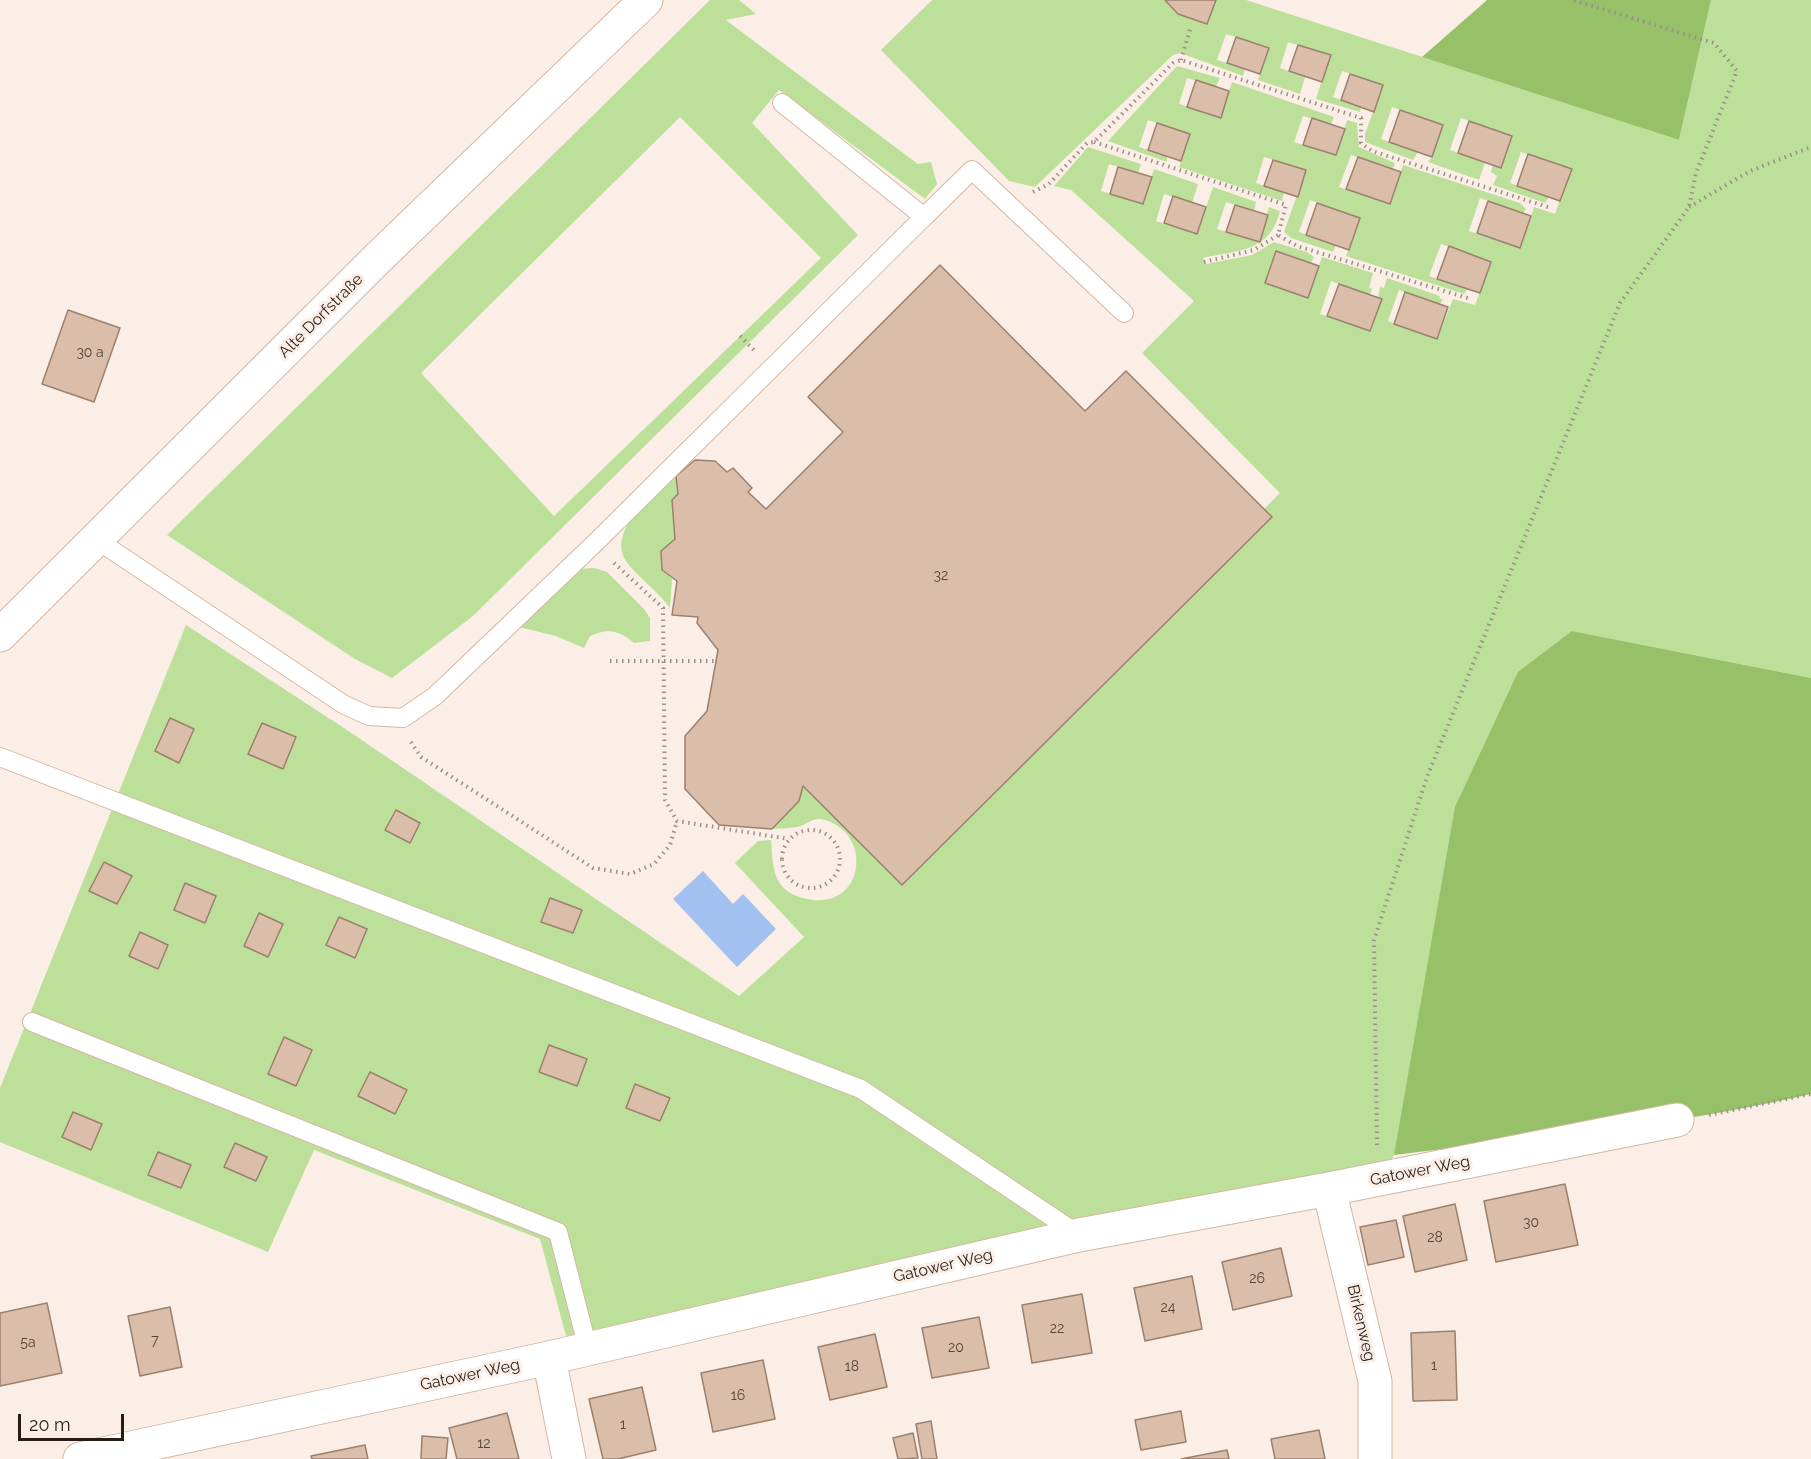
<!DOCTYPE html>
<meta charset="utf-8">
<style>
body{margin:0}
#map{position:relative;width:1811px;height:1459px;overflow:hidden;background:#fbeee6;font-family:Raleway,sans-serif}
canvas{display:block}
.scale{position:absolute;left:18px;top:1414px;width:106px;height:27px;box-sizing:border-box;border:3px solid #281d15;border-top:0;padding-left:8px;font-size:18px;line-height:21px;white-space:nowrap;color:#281d15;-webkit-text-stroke:4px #fbeee6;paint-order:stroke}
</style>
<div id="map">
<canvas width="1811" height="1459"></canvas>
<div class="scale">20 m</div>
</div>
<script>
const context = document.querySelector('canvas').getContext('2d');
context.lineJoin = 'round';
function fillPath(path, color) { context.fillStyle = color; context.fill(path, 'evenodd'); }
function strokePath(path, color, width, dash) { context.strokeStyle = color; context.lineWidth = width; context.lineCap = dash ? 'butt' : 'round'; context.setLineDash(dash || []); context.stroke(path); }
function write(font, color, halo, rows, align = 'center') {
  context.font = font + ' Raleway,sans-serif'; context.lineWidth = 6; context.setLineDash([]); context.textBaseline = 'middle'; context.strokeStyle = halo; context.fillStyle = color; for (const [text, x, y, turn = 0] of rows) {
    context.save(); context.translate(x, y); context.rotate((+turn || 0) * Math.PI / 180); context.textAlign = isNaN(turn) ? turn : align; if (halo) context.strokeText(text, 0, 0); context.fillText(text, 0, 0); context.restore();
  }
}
fillPath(new Path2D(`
 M710 0H739L756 14 726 20 918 164 931 162 937 184 925 199 779 90 752 123 858 235 473 616 392 678 355 659 167 535ZM680 117 821 258 554 516 421 373Z
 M932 0H1165L1178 14 1207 24 1216 0H1246L1679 140 1711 0H1811V678L1572 631 1394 1155 1381 1178 1083 1222 566 1336 540 1239 314 1150 268 1252 0 1142V1088L186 625 347 730 739 996 804 937 735 863 758 841 771 840C773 867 772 890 803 898 865 915 876 831 821 819 813 818 807 824 800 826 791 829 781 828 772 829L799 801 834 661 1126 371 1264 509 1280 493 1142 353 1194 301 1071 190 1054 186 1088 147 1141 164 1138 173 1109 164 1101 191 1143 203 1154 169 1198 184 1192 203 1164 194 1156 221 1197 234 1213 187 1256 202 1254 211 1226 202 1217 229 1260 242 1269 207 1280 211C1270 252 1239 250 1203 258L1206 264 1252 255 1274 242 1307 252 1314 257 1311 263 1276 251 1265 283 1308 298 1322 257 1373 273 1369 288 1372 289 1370 295 1331 281 1320 314 1370 331 1382 299 1378 298 1380 287 1384 288 1387 278 1440 296 1439 298 1443 300 1440 304 1399 290 1388 321 1437 339 1453 299 1475 305 1491 262 1441 244 1429 276 1468 289 1464 294 1346 256 1360 218 1310 200 1299 232 1336 245 1333 252 1291 238 1284 232 1306 170 1264 157 1256 183 1284 192 1282 201 1179 167 1190 134 1148 120 1139 147 1167 156V162L1108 141 1177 66 1220 78 1216 87 1187 78 1179 104 1221 117 1232 82 1334 117 1331 124 1303 116 1294 142 1336 155 1347 120 1357 123 1359 147 1395 163 1393 169 1351 155 1339 187 1390 204 1403 165 1520 203 1526 209 1523 213 1480 198 1469 231 1520 248 1534 207 1555 214 1571 169 1521 152 1510 183 1549 197 1545 203 1493 185 1497 176 1491 172 1493 165 1501 168 1512 136 1461 118 1450 150 1485 162 1479 180 1428 162 1432 157 1443 125 1392 107 1381 139 1418 152 1413 160 1365 142V134L1383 85 1342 71 1333 97 1361 107 1360 112 1316 99 1330 55 1288 42 1280 68 1305 77 1300 94 1258 80 1269 47 1226 34 1217 60 1245 69 1243 76 1180 53 1173 55 1035 187 1009 181 881 50Z
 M676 470 678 494 672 501 675 539 661 551 662 570 672 579 670 608C658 591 636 576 626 561 606 530 657 491 676 470Z
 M594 568 607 572 644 609 650 618V641L634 643C619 630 608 628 590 636L584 648 556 636 519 627 580 569Z`), '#bce099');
fillPath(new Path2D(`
 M1487 0H1711L1679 140 1422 57Z
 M1572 631 1811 678V1094C1674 1126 1533 1138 1394 1155L1455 807 1518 672Z`), '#97c168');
fillPath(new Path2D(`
 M703 871 733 904 743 894 776 929 737 967 673 899Z`), '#a2c1f0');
const building = new Path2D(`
 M1165 0H1216L1207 24 1178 14Z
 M1236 37 1269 48 1260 74 1227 63Z
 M1298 45 1331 55 1322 82 1289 71Z
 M1350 74 1383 85 1374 112 1341 100Z
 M1196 80 1229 91 1221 118 1187 107Z
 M1400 110 1443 125 1432 157 1389 142Z
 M1312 118 1345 129 1336 155 1303 145Z
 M1469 121 1512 136 1501 168 1458 153Z
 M1157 123 1190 134 1181 161 1148 150Z
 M1528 154 1572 169 1560 201 1517 186Z
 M1358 157 1401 172 1390 204 1346 189Z
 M1273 160 1306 170 1298 197 1264 186Z
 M1118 167 1152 177 1143 204 1110 194Z
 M1173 196 1206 207 1197 234 1164 223Z
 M1488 201 1531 216 1520 248 1477 233Z
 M1317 203 1360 218 1349 250 1306 235Z
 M1235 205 1268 215 1260 242 1226 232Z
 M1449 246 1491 262 1480 293 1437 279Z
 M1276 251 1319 266 1308 298 1265 283Z
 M940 265 1085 411 1126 371 1272 517 902 885 803 786 799 801 772 829 719 825 685 789V736L707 711 718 650 697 623 698 617 672 615 677 581 662 570 661 551 675 539 672 500 678 494 676 476 695 460 715 461 727 472 733 468 752 488 748 492 766 509 843 432 808 397Z
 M1339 284 1382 299 1370 331 1327 316Z
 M1405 292 1448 307 1437 339 1394 324Z
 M68 310 120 328 94 402 42 384Z
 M170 718 194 729 179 763 155 751Z
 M262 723 296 737 283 769 248 754Z
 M396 810 420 823 410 843 385 830Z
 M104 862 132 876 117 904 89 891Z
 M185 883 216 896 205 923 174 910Z
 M550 898 582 910 573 933 541 922Z
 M259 913 283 924 268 957 244 946Z
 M339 917 367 929 355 958 326 945Z
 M140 932 168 945 158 969 129 956Z
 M284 1037 312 1050 296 1086 268 1074Z
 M549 1045 587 1059 577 1086 539 1072Z
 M370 1072 407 1090 395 1114 358 1096Z
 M635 1084 670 1098 660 1121 626 1108Z
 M73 1112 102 1124 91 1150 62 1137Z
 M235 1143 267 1157 256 1181 224 1167Z
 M158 1152 191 1165 181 1188 148 1175Z
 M1565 1184 1578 1245 1496 1262 1484 1201Z
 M1455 1204 1467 1260 1415 1272 1403 1216Z
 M1396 1220 1404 1257 1368 1265 1360 1227Z
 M1281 1248 1292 1296 1233 1310 1222 1262Z
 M1192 1276 1202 1329 1145 1341 1134 1288Z
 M1082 1294 1092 1353 1032 1363 1022 1305Z
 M47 1303 62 1373 0 1386V1313Z
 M170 1307 182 1367 140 1376 128 1316Z
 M979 1317 989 1368 932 1378 922 1328Z
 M1455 1331 1457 1400 1413 1401 1411 1333Z
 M875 1334 887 1387 830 1400 818 1347Z
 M763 1360 775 1419 713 1432 701 1373Z
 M642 1387 656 1450 618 1459H603L589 1399Z
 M1181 1411 1186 1442 1141 1450 1135 1420Z
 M507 1413 519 1459H457L449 1428Z
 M931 1421 937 1459H922L916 1424Z
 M1319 1430 1325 1459H1275L1271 1439Z
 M913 1433 918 1458 898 1459 893 1438Z
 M422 1436 448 1438 446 1459H421Z
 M365 1445 368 1459H312L311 1456Z
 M1227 1450 1229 1459H1181Z`);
fillPath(building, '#dbbea9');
strokePath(building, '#9c806d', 1.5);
const service = new Path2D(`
 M924 217 972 170 1124 313
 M97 540 343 704 369 716 403 718 435 696 594 544 924 217 782 103
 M0 757 861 1089 1079 1235
 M32 1022 558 1232 588 1349`);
const minor = new Path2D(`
 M1329 1189 1375 1381V1459
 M549 1358 569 1459
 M80 1459 549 1358 1079 1235 1329 1189 1677 1120`);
const tertiary = new Path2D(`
 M0 635 377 259 646 0`);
strokePath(service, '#d4b7a2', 20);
strokePath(minor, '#d4b7a2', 35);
strokePath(tertiary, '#d4b7a2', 35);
strokePath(new Path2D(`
 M1181 60 1191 26
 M1094 142 1286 205 1278 235 1297 246 1471 299
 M1033 192 1049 184 1087 143 1094 142 1173 63 1181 60 1361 118V143L1372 151 1551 208
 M1689 207 1750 171 1811 147
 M1204 262 1254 250 1278 235
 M740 336 754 350
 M614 563 663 608 665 800 677 821 789 839
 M610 661H716
 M411 742 421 757 593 868 630 874 654 864 670 845 677 821
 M782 859a29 29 0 1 1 58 0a29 29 0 1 1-58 0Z
 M1709 1115 1811 1094
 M1377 1145 1374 940 1427 777 1620 303 1689 207 1696 173 1737 71 1714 43 1573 0`), '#9b8f87', 4, [1.5, 4.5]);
strokePath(service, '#fff', 18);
strokePath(minor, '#fff', 33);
strokePath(tertiary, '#fff', 33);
write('14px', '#55453a', null, [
 ["30 a",90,353],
 ["32",941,576],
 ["30",1531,1223],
 ["28",1435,1238],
 ["26",1257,1279],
 ["24",1168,1308],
 ["22",1057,1329],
 ["7",155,1341],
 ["5a",28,1343],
 ["20",956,1348],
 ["1",1434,1366],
 ["18",852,1367],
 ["16",738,1396],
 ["1",623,1425],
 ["12",484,1444]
]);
write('16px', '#281d15', '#fbeee6', [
 ["Alte Dorfstraße",321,316,-45],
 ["Gatower Weg",1420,1171,-11],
 ["Gatower Weg",943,1266,-13],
 ["Birkenweg",1361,1323,77],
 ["Gatower Weg",470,1375,-12]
]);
</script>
